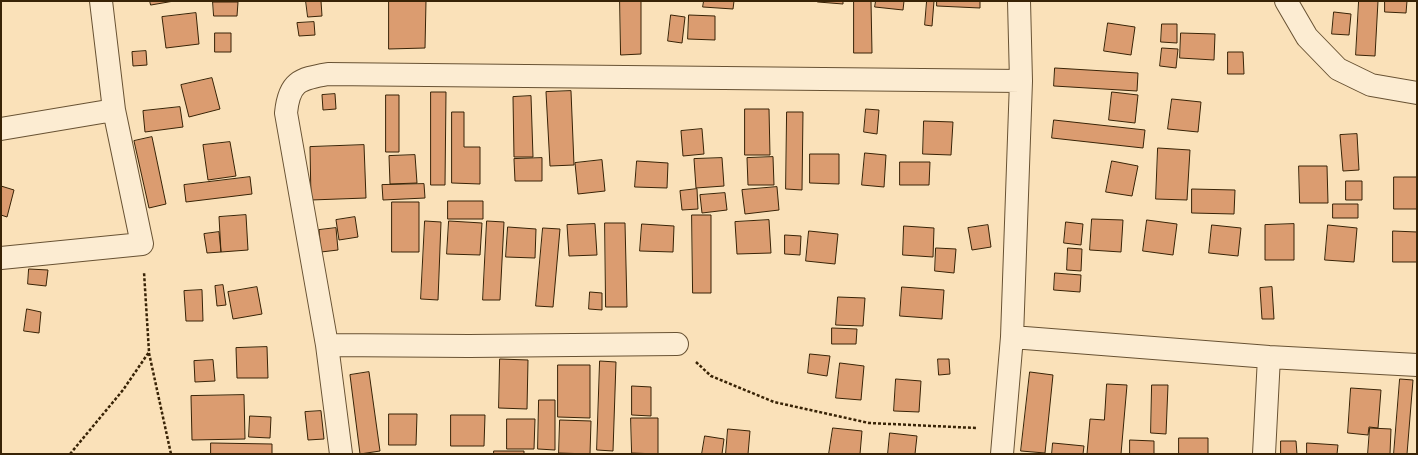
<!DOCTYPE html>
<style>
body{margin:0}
#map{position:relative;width:1418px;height:455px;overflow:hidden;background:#fae1b9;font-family:"IM FELL English",serif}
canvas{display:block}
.frame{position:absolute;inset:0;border:2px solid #382306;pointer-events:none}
</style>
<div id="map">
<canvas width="1418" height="455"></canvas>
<div class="frame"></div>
</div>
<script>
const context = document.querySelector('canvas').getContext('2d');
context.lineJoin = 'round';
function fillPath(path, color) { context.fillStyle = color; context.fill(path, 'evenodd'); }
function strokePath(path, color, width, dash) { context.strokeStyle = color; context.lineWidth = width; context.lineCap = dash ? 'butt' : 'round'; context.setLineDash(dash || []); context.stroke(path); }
const building = new Path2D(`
 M150 1H174L151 5Z
 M306 1H321L322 16 308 17Z
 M389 1H426L425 48 389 49Z
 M620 1H641V54L621 55Z
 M704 1H734L733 9 703 7Z
 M819 1H843V4L818 2Z
 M854 1H871L872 53H854Z
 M876 1H904L903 10 875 7Z
 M927 1H934L932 26 925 25Z
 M937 1H980V8L937 6Z
 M1359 1H1378L1375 56 1356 55Z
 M1385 1H1407L1406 13 1385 12Z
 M213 2H238L237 16H214Z
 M1334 12 1351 14 1349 35 1332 34Z
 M196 13 199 44 166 48 162 17Z
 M671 15 685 17 682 43 668 41Z
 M689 15 715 16V40L688 39Z
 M314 22 315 35 299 36 297 23Z
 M1108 23 1135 27 1131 55 1104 51Z
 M1162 24H1177V43L1161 42Z
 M215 33H231V52H215Z
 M1181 33 1215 34 1214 60 1180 58Z
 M1162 48 1178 49 1176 68 1160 66Z
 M146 51 147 65 133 66 132 52Z
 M1228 52H1243L1244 74H1228Z
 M1055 68 1138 73 1137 91 1054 86Z
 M212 78 220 109 189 117 181 85Z
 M571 91 574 165 550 166 546 92Z
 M431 92H446L445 185H431Z
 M1112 92 1138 95 1135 123 1109 120Z
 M335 94 336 109 323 110 322 95Z
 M386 95H399V152H386Z
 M531 96 533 157H514L513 97Z
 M1172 99 1201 102 1198 132 1168 129Z
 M180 107 183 127 145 132 143 111Z
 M745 109H769L770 155H745Z
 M866 109 879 110 877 134 864 132Z
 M452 112H464V147H480V184L452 183Z
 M787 112H803L802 190 786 189Z
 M1054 120 1145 130 1143 148 1052 138Z
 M924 121 953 122 951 155 923 154Z
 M702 129 704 154 683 156 681 131Z
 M1357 134 1359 170 1343 171 1340 135Z
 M152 137 166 204 149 208 134 141Z
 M230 142 236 176 208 180 203 145Z
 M364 145 366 198 311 200 310 147Z
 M1158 148 1190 150 1187 200 1156 199Z
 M865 153 886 155 884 187 862 185Z
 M810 154H839V184L810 183Z
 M415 155 417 183 390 184 389 156Z
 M773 157 774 185H748L747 158Z
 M542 158V181H515L514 159Z
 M722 158 724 186 696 188 694 159Z
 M602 160 605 191 578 194 575 163Z
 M637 161 668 163 667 188 635 187Z
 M1112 161 1138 166 1132 196 1106 192Z
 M900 162H930L929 185H900Z
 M1299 166H1327L1328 203H1300Z
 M250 177 252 194 186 202 184 185Z
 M1394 177H1417V209H1394Z
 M1346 181H1362V200H1346Z
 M424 184 425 198 383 200 382 185Z
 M1 186 14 190 7 217 1 215Z
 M777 187 779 210 745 214 742 190Z
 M697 189 698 209 682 210 680 191Z
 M1192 189 1235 190 1234 214 1192 213Z
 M725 193 727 210 702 213 700 195Z
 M448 201H483V219H448Z
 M392 202H419V252H392Z
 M1333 204H1358V218H1333Z
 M246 215 248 250 221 252 219 217Z
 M692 215H711V293H693Z
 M355 217 358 237 339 240 336 220Z
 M1092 219 1123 220 1121 252 1090 250Z
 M769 220 771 253 737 254 735 222Z
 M1147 220 1177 224 1173 255 1143 251Z
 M425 221 441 222 438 300 421 299Z
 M449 221 482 223 480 255 447 254Z
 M487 221 504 222 500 300H483Z
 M1066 222 1083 224 1081 245 1064 243Z
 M605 223H625L627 307H606Z
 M595 224 597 255 569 256 567 225Z
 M642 224 674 226 673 252 640 251Z
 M1294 224V260H1265V225Z
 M988 225 991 247 972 250 968 228Z
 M1212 225 1241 228 1238 256 1209 253Z
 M1328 225 1357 228 1354 262 1325 260Z
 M904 226 934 228 933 257 903 255Z
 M508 227 536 229 535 258 506 257Z
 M336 228 338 250 321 252 319 230Z
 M543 228 560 229 553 307 536 306Z
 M809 231 838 234 835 264 806 261Z
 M1393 231 1417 232V262H1393Z
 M219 232 221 252 207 253 204 234Z
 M785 235 801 236 800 255 785 254Z
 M936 248 956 249 954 273 935 271Z
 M1068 248 1082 249 1081 271 1067 270Z
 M29 269 48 270 46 286 28 284Z
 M1055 273 1081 275 1080 292 1054 290Z
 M223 285 226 305 217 306 215 286Z
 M257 287 262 314 233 319 228 292Z
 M902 287 944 290 942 319 900 316Z
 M1272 287 1274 319H1262L1260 288Z
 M202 290 203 321H186L184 291Z
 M590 292 602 293V310L589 309Z
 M838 297 865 298 863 326 836 325Z
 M27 309 41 312 39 333 24 331Z
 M832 328 857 329 856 344H832Z
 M267 347 268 378H237L236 348Z
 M810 354 830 356 827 376 808 373Z
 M500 359 528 360 527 409 499 408Z
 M938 359H949L950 374 939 375Z
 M213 360 215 381 195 382 194 361Z
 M600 361 616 362 613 451 597 450Z
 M840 363 864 366 861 400 836 398Z
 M558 365H590V418L558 417Z
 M369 372 380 451 360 454 350 375Z
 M1030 372 1053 375 1045 453 1021 451Z
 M896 379 921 381 919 412 894 411Z
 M1400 379 1413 380 1407 454H1394Z
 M1107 384 1127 385 1121 454H1087L1090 419 1104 420Z
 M1152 385H1168L1166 434 1151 433Z
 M632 386 651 387V416L632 415Z
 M1351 388 1381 390 1378 428 1369 427 1368 435 1348 433Z
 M244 395 245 439 192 440 191 396Z
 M539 400H555V450L538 449Z
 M321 411 324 439 308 440 305 412Z
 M389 414H417L416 445H389Z
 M451 415H485L484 446H451Z
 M250 416 271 417 270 438 249 437Z
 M631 418H658V454L632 453Z
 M507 419H535L534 449H507Z
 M560 420 591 421 590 454 559 453Z
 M833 428 862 431 860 454H829Z
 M1370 428 1391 429 1390 454H1368Z
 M728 429 750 431 748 454H726Z
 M890 433 917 436 915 454H888Z
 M705 436 724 439 722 454H702Z
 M1179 438H1208V454H1179Z
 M1130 440 1154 441V454H1130Z
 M1281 441H1296L1297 454H1281Z
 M211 443 272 444V454H211Z
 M1053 443 1084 446 1083 454H1052Z
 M1307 443 1338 445 1337 454H1307Z
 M494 451H524V454H494Z`);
fillPath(building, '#db9c70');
strokePath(building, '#382306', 1);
const street = new Path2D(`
 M1286 1 1307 37 1338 69 1371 85 1417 93
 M1 129 114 110
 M1 258 142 244 114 110 101 1
 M1012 337 1269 357 1417 365
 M327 345 469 346 677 344
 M341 454 327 345 286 113C289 82 299 79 328 74L1021 81
 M1002 454 1012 337 1021 81 1019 1
 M1264 454 1269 357`);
strokePath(street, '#685233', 24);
strokePath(new Path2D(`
 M149 353 171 454
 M696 362 711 376 774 402 869 423 976 428
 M70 454 123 390 149 352 144 272`), '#382306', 2.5, [3, 2]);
strokePath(street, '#fcecd2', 22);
</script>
